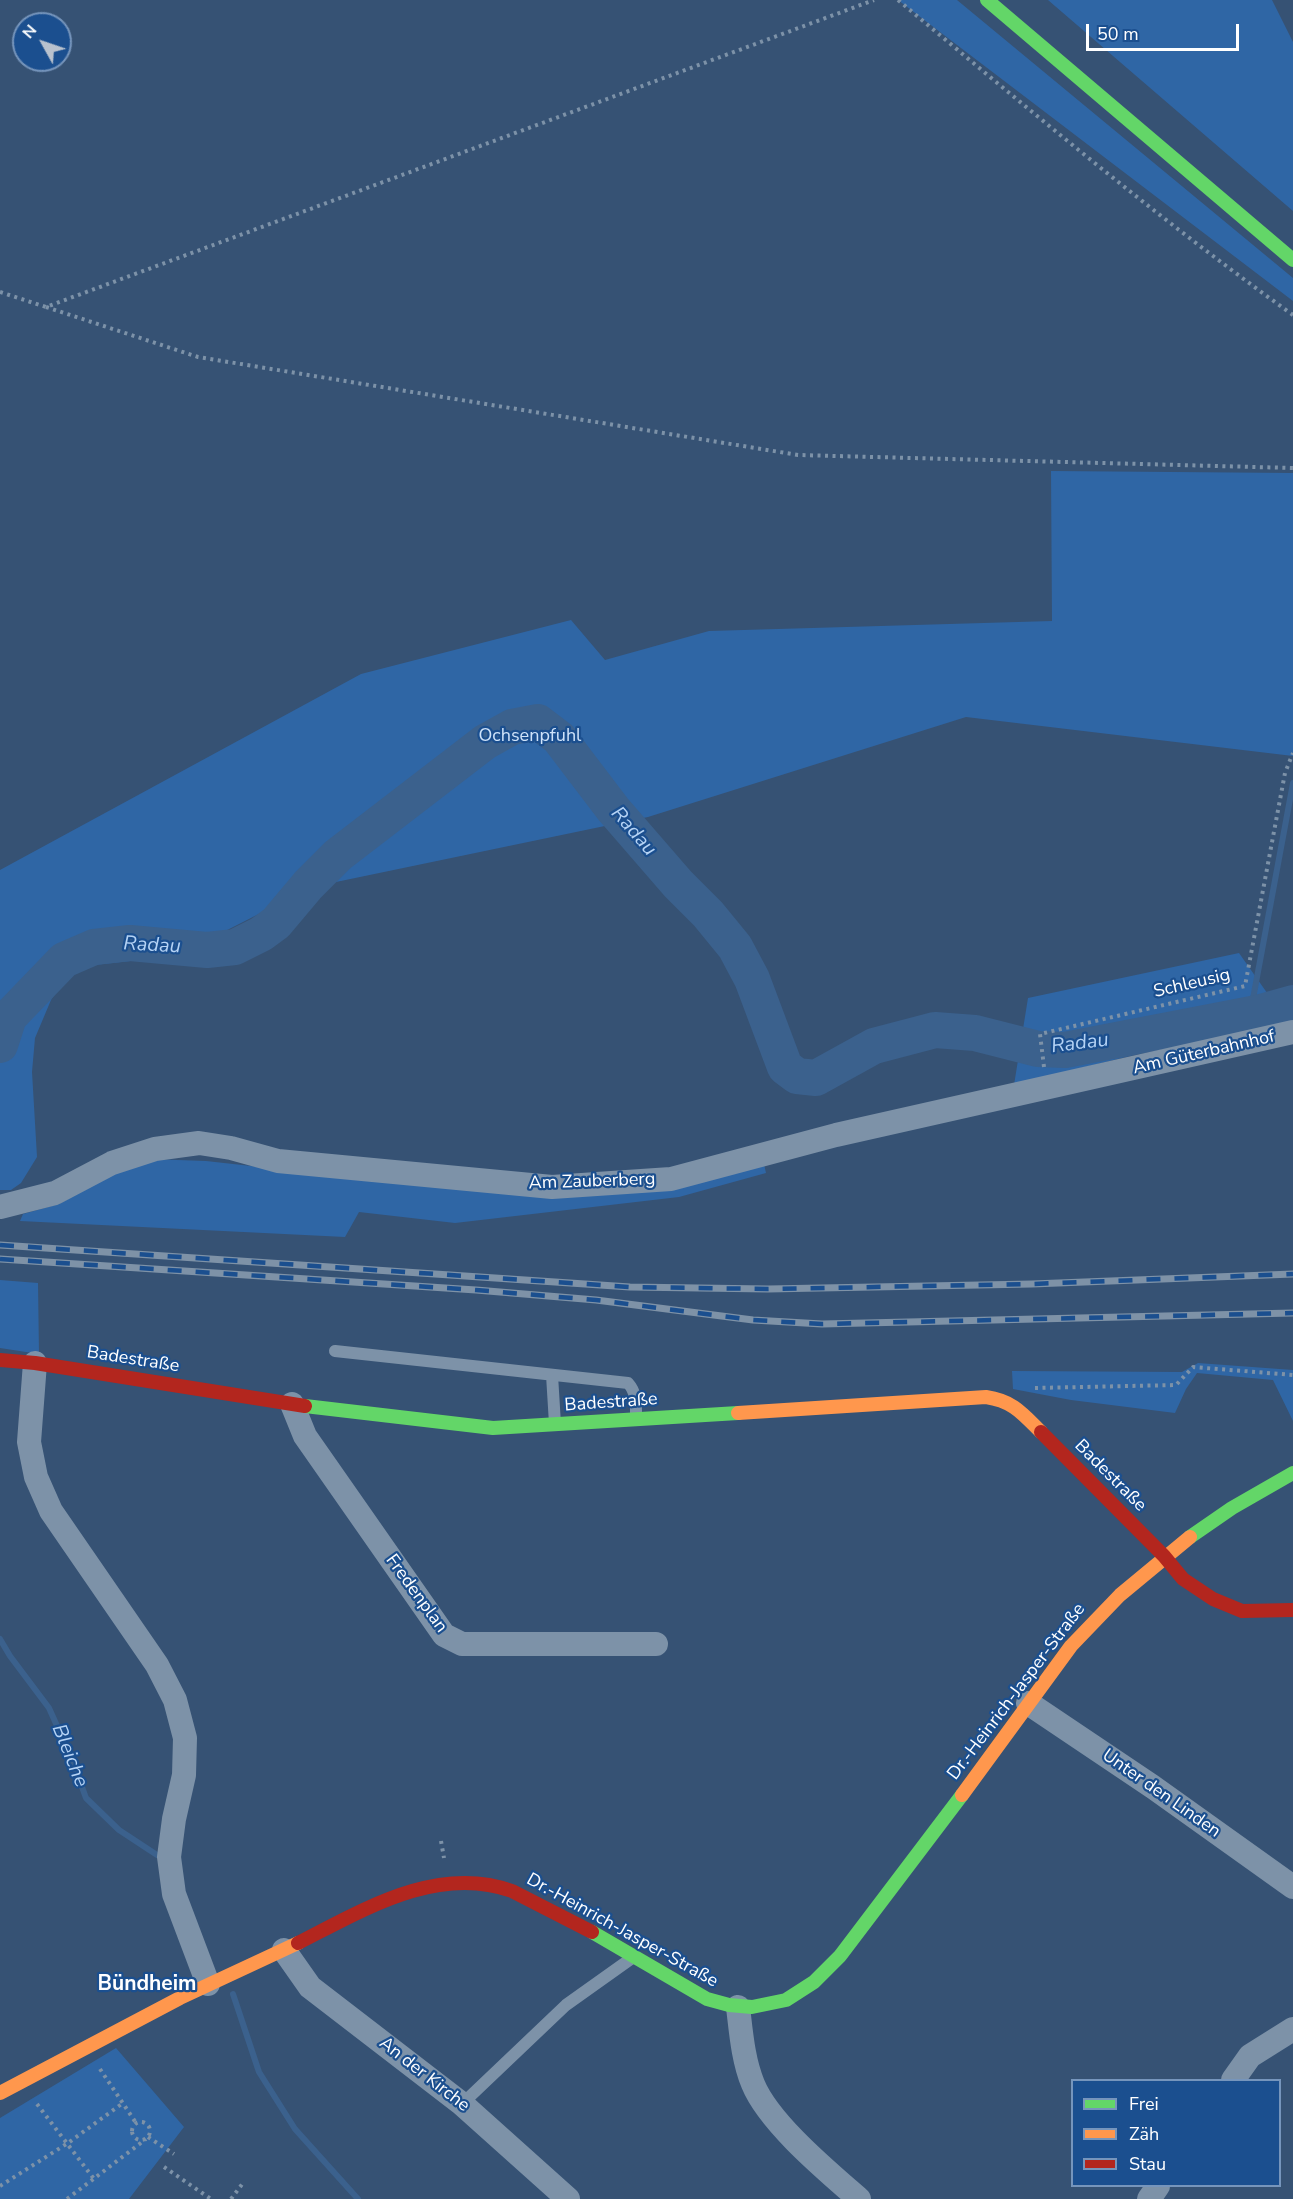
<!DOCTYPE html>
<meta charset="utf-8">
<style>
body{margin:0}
#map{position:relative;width:1293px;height:2199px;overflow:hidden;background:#365274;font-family:"Nunito Sans",sans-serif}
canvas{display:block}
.legend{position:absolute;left:1071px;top:2079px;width:210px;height:108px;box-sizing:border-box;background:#1b4f8f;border:2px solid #7695bc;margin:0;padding:8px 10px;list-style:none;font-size:18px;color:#fff}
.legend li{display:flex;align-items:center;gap:12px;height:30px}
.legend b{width:30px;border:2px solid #7695bc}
.north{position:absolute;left:12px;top:12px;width:60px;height:60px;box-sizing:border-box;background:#1b4f8f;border:2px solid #7695bc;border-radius:50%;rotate:310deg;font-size:16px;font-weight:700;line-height:24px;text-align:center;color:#fff}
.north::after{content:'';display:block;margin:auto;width:21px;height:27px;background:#b9c2ce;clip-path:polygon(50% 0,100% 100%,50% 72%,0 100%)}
.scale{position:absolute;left:1086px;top:24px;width:153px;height:27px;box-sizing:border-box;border:3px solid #fff;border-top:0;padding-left:8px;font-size:18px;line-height:21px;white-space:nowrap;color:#fff;-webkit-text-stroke:4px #1b4f8f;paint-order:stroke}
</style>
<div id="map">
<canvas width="1293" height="2199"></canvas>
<ul class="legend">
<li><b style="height:8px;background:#63d668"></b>Frei</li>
<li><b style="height:8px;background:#ff974d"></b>Zäh</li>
<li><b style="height:8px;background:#b3261e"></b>Stau</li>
</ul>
<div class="north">N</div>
<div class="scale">50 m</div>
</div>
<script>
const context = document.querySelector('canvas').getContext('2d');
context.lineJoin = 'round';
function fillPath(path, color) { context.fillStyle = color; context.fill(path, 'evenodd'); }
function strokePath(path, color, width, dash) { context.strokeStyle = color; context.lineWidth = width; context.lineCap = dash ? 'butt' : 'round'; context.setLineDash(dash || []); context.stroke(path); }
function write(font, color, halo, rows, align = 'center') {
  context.font = font + ' "Nunito Sans",sans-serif'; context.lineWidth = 4.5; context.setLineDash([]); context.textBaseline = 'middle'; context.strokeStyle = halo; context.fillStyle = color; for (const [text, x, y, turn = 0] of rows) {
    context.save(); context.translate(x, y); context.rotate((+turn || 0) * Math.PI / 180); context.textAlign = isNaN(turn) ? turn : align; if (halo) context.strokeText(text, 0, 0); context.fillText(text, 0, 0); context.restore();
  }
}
fillPath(new Path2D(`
 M898 0H957L1293 278V301Z
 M1048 0H1272L1293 42V211Z
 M1051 471 1293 473V756L966 717 648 817 312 887 176 956 85 966 64 980 51 1000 35 1038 32 1072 37 1157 21 1183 11 1190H0V870L361 674 571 620 605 660 709 631 1052 621Z
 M1239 953 1284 1017 1014 1085 1028 998Z
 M149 1159 206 1161 422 1185 764 1164 766 1173 679 1197 455 1223 359 1212 345 1237 20 1221 23 1214 59 1204 116 1172Z
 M0 1280 38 1283 39 1354 0 1348Z
 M1198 1363 1293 1370V1421L1273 1380 1197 1373 1186 1389 1175 1413 1071 1400 1013 1389 1012 1371 1182 1372Z
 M116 2048 184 2127 129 2199H0V2118Z`), '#2f66a5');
strokePath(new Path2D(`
 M1250 1015 1293 783
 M0 1639 10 1656 49 1708 71 1757 86 1798 119 1830 157 1855
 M233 1994 259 2072 295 2129 358 2199`), '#3b618d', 6);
strokePath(new Path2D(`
 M0 1045 9 1017 64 960 94 947 130 943 207 950 235 947 261 934 276 923 308 885 338 855 485 742 512 727 538 722 559 738 613 809 678 884 708 914 735 947 752 979 785 1067 797 1076 816 1078 874 1046 935 1030 975 1033 1038 1049 1065 1050 1257 1013 1293 1003`), '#3b618d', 36);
strokePath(new Path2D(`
 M898 0C1027 108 1156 217 1293 315
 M0 292 46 307 874 0
 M46 307 198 357 798 455 1293 468
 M1044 1067 1040 1034 1245 986 1285 773 1293 753
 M1035 1388 1176 1385 1193 1367 1293 1375
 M441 1841 444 1858
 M100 2069 136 2123
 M37 2104 94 2179
 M132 2131a9 9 0 1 1 18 0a9 9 0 1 1-18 0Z
 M148 2137 174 2154
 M164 2167 211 2199
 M0 2186 68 2143 123 2103
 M67 2199 146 2139
 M231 2199 243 2183`), '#7d92a8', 4, [3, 4.5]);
strokePath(new Path2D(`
 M335 1351 628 1383C637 1393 636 1404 636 1418
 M552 1375 555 1424
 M462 2104 566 2005 632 1958`), '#7d92a8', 12);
strokePath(new Path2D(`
 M0 1207 55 1193 112 1163 155 1149 199 1143 231 1148 278 1161 552 1187 671 1179 836 1135 1293 1032
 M35 1363 29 1442 36 1477 51 1511 157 1665 175 1700 185 1738 184 1775 174 1819 169 1857 174 1894 208 1984
 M292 1404 305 1436 444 1635 462 1644H656
 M1028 1703 1153 1787 1293 1887
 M284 1950 310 1987 462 2104 568 2199
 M738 2007C741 2032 743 2060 753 2084 769 2123 827 2171 859 2199
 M1233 2080 1250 2056 1293 2029
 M1149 2199 1158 2186`), '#7d92a8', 24);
strokePath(new Path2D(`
 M987 0 1293 260
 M305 1406 493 1428 738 1413
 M1190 1537 1232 1508 1293 1473
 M592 1932 707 1999 729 2005 752 2007 786 2000 814 1982 840 1956 962 1795`), '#63d668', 14);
strokePath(new Path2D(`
 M738 1413 986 1397C1013 1401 1022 1413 1041 1432
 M962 1795 1071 1646 1120 1595 1190 1537
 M0 2093 180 1998 298 1943`), '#ff974d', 14);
strokePath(new Path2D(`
 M0 1360 35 1363 305 1406
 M1041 1432 1164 1556 1183 1579 1213 1599 1242 1611 1293 1610
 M298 1943C363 1910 437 1864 512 1891L592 1932`), '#b3261e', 14);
const rail = new Path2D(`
 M0 1245 630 1287 768 1289 1032 1284 1293 1274
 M0 1259 476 1290 596 1300 753 1320 822 1324 1293 1313`);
strokePath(rail, '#7e92a7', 7);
strokePath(rail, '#1b4f8f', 4.5, [14]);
write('18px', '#cfe3fa', '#1b4f8f', [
 ["Ochsenpfuhl",530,737]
]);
write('18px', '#fff', '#1b4f8f', [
 ["Schleusig",1192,984,-13],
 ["Am Güterbahnhof",1204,1053,-13],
 ["Am Zauberberg",592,1182,-2],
 ["Badestraße",133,1360,9],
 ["Badestraße",611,1403,-4],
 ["Badestraße",1110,1476,45],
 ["Fredenplan",416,1594,54],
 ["Dr.-Heinrich-Jasper-Straße",1017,1692,-53],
 ["Unter den Linden",1161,1794,35],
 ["Dr.-Heinrich-Jasper-Straße",622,1931,29],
 ["An der Kirche",424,2075,38]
]);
write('italic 20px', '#b5d3f5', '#1b4f8f', [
 ["Radau",633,832,49],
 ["Radau",152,946,3],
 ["Radau",1080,1044,-7],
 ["Bleiche",69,1756,68]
]);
write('bold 21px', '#fff', '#1b4f8f', [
 ["Bündheim",147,1985]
]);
</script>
